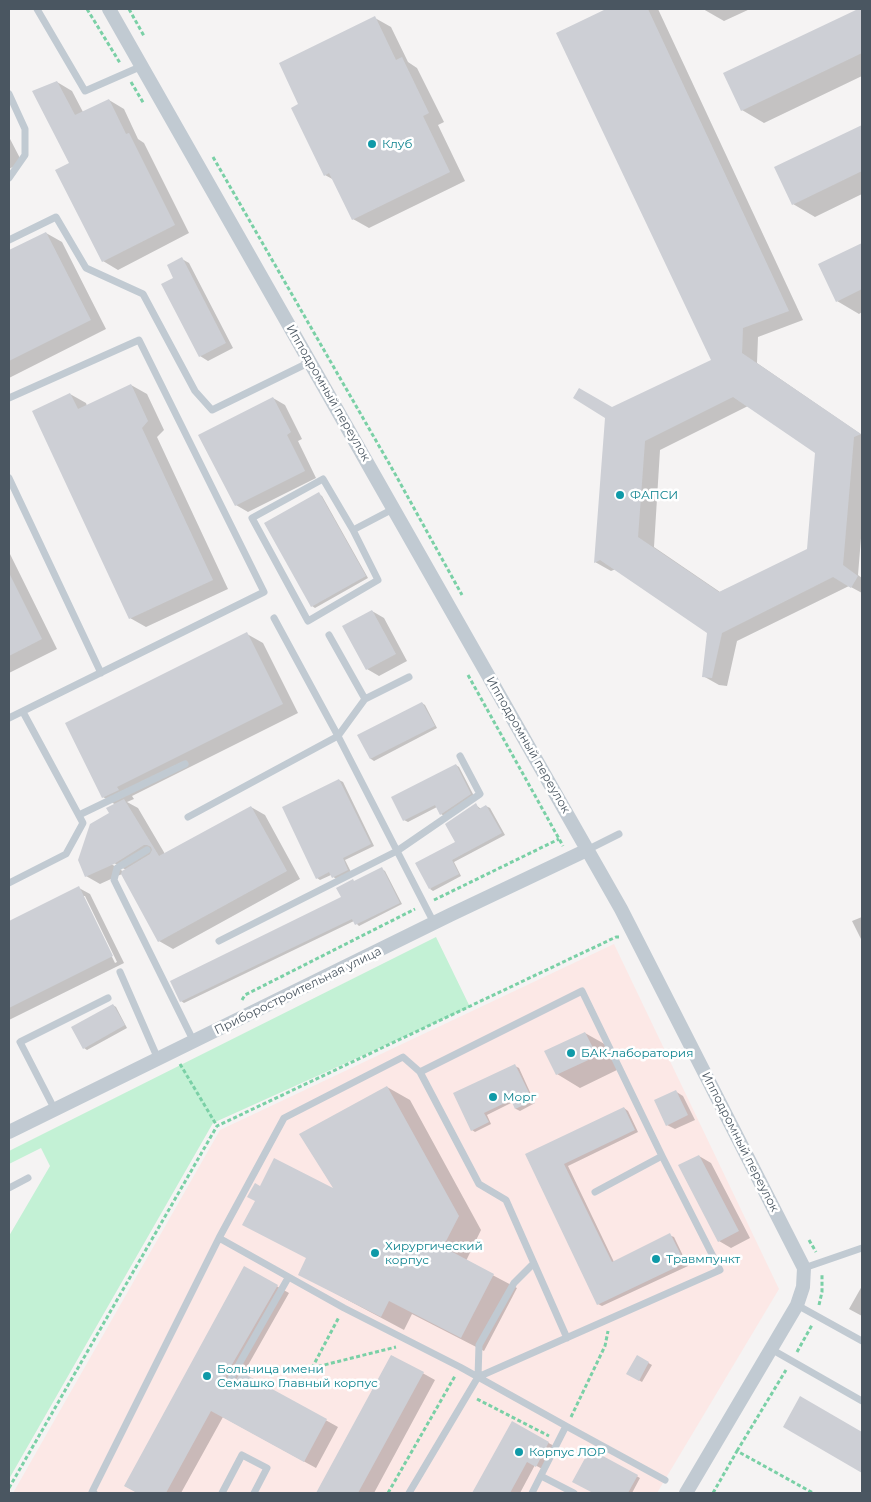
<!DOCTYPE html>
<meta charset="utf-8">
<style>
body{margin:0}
#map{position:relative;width:871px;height:1502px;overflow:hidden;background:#f5f3f3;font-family:Montserrat,sans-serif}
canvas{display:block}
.frame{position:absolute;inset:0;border:10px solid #4a5661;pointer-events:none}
</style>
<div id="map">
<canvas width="871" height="1502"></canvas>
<div class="frame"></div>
</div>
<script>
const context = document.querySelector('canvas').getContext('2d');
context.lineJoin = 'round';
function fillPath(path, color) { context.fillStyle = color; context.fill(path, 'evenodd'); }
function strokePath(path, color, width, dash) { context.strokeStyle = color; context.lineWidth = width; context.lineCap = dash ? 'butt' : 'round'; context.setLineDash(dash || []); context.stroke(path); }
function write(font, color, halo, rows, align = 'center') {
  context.font = font + ' Montserrat,sans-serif'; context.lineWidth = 5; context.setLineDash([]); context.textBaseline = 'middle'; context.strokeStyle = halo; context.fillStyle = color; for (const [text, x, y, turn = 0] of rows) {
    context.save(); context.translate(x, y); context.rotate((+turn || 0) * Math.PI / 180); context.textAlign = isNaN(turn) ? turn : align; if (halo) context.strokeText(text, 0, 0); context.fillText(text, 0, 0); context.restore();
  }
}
fillPath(new Path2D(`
 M614 944 779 1289 657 1493H13L220 1130Z`), '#fce8e6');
fillPath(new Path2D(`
 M436 937 470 1007 213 1123 9 1479V1236L50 1166 41 1148 9 1164V1151Z`), '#c3f1d5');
fillPath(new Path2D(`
 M609 9H658L803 320 758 337 757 363 862 435V526L858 575 862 578V593L849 586 737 641 727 686 719 685 703 676 709 633 616 569 611 571 595 562 612 409 713 361 557 33ZM748 406 816 452 808 550 720 592 654 547 660 450Z
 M703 9H750L724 21Z
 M861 9H862V76L764 123 742 110 725 74Z
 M375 18 391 27 408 62 417 68 444 122 438 125 465 181 369 228 353 219 334 180 325 175Z
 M57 82 72 91 83 112 109 100 124 109 138 139 144 143 189 233 118 270 103 261 70 164Z
 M862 127V194L815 217 793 204 776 168Z
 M9 137 22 162 9 169Z
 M46 233 62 242 106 329 9 378V252Z
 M862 244V312L859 314 837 301 819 265Z
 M182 259 189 263 233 348 208 361 200 356 175 279Z
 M131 385 147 394 164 430 157 437 228 589 146 627 130 618 70 394 86 403 87 406Z
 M273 398 285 405 302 439 298 441 316 478 248 512 236 505Z
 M319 494 322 496 368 578 315 608 312 606Z
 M9 552 57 649 9 673Z
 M372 611 384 618 407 661 379 676 367 669Z
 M247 634 263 643 298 713 132 796 134 799 127 802 138 808 165 854 251 807 265 815 300 879 173 949 159 941 122 874 100 884 86 876 116 805 103 797ZM109 860 126 870 124 872 108 862Z
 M422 703 425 705 437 728 374 761 371 759 359 736Z
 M456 765 459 767 474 796 444 816 441 814 437 807 408 822 404 820 393 798Z
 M339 780 343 782 374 846 345 860 351 872 336 879 331 875 320 880 317 878Z
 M476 805 481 809 486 806 490 808 505 835 454 862 461 876 433 891 430 889 457 842Z
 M382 869 385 871 402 904 359 926 354 921 184 1003 181 1001 343 898 356 882Z
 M79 888 90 894 124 963 9 1020V923ZM82 896H85L117 962 115 963Z
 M862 917V941L852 921Z
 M113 1005 116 1007 127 1028 87 1050 84 1048Z
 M585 1033 608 1046 619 1069 580 1088 557 1074Z
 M515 1066 519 1068 535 1103 520 1111 516 1109 513 1102 487 1115 491 1124 475 1132 472 1130Z
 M387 1087 410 1100 481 1230 466 1261 517 1288 484 1351 412 1314 404 1330 299 1274 308 1258 256 1201 261 1188 336 1191Z
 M675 1091 683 1096 695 1120 675 1129 667 1125Z
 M624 1108 628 1111 638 1132 568 1166 614 1262 669 1235 674 1237 688 1266 602 1306 598 1304 527 1155Z
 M699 1156 711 1163 750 1238 731 1248 719 1241Z
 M244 1268 289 1293 243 1374 338 1427 316 1468 223 1417 181 1493H138L125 1486Z
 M862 1286V1316L849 1309Z
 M392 1356 435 1380 374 1493H318Z
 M638 1357 652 1365 642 1382 628 1374Z
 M512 1423 556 1447 544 1470 535 1465 520 1493H473Z
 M590 1450 640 1478 632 1493H596L574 1481Z`), '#0003');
fillPath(new Path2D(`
 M606 9H648L789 311 743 328 742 353 861 434 854 437 843 565 858 576 851 588 833 577 722 633 712 678 702 677 707 633 600 560 594 563 605 418 573 398 579 388 612 407 711 360 556 33ZM733 397 815 453 807 549 719 592 638 537 645 441Z
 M858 9H862V53L741 111 723 73Z
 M375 16 396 60 402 57 429 113 423 116 450 172 352 220 329 173 324 176 291 108 298 104 279 63Z
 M57 81 75 115 109 99 126 134 129 133 175 225 102 262 55 170 69 163 32 91Z
 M862 125V171L792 205 774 167Z
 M46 232 91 320 9 361V250Z
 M862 243V289L836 302 818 264Z
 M182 257 226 343 199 357 161 284 173 278 167 265Z
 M131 384 148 421 142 428 213 580 129 619 32 411 70 393 78 409Z
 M273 397 291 432 287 435 305 471 235 506 198 435Z
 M319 492 366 576 311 607 264 523Z
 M9 573 42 639 9 656Z
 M372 610 396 654 366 670 342 626Z
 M247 632 283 704 117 787 119 790 102 798 65 723Z
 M422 702 435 726 370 759 357 735Z
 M456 764 471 794 440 815 435 805 403 821 391 797Z
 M339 779 371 844 343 858 348 870 332 878 329 872 316 879 282 807Z
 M124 799 159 856 251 806 287 871 158 942 121 874 122 871 150 854 152 850 151 847 147 845H144L114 864 85 877 78 860 90 824 109 813 106 808Z
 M476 803 479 809 486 805 502 833 452 860 459 874 429 889 415 863 455 842 445 824Z
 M382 867 400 903 355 925 352 919 180 1002 170 981 341 897 336 888 353 879 354 881Z
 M79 886 113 956 9 1008V921Z
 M113 1004 125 1025 83 1049 71 1027Z
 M585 1032 597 1056 556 1075 544 1051Z
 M515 1064 533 1101 515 1109 511 1100 484 1113 489 1122 471 1131 453 1093Z
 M387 1086 459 1216 443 1247 494 1274 461 1338 389 1301 381 1317 298 1275 306 1258 242 1225 255 1201 247 1197 255 1183 260 1186 274 1158 333 1188 299 1134Z
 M676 1090 688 1115 666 1126 654 1100Z
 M624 1107 635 1130 564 1164 612 1262 670 1233 685 1263 597 1305 525 1154Z
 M699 1155 739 1231 718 1242 678 1165Z
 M244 1266 278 1285 226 1375V1380L229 1383 234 1382 241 1372 327 1419 304 1462 211 1411 166 1493H137L124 1486Z
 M391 1355 424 1372 358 1493H316Z
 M637 1355 649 1362 639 1381 626 1374Z
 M800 1396 862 1432V1473L783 1427Z
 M512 1421 549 1442 536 1467 527 1462 510 1493H472Z
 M590 1449 638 1475 628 1493H593L572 1482Z`), '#cdcfd5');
strokePath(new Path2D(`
 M87 9 120 63
 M129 9 144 36
 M131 82 144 104
 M213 157 394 472 462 595
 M468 675 563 846
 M434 900 559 839
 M242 1000 245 995 415 909
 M180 1064 217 1126
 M809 1240 816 1252
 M819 1305 822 1292V1274
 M797 1352 812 1325
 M312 1368 396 1347
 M312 1368 339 1317
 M477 1399 549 1436
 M571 1417 605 1346 608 1331
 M737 1451 786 1370
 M9 1488 217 1126 616 937H619
 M388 1493 455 1376
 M713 1493 737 1451 813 1493`), '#7ad0a6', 3, [4, 2.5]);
strokePath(new Path2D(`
 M37 9 85 91 142 66
 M9 94 25 129V155L9 178
 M9 240 56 217 86 268 143 294 195 391 212 410 310 362
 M9 398 139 340 264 592 9 718
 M9 478 101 673
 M353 530 378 580 308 621 252 518 323 479 353 530 393 509
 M274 618 338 736 365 699 409 677
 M329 635 365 699
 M79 815 185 764
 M188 817 338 736 434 923
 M147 850 117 868 114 880 194 1042
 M587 850 619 834
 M9 883 66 854 83 823 23 712
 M219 941 397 851 480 794 460 756
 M120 972 158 1059
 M420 1072 582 991 662 1156
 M55 1110 20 1042 108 998
 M9 1188 28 1178
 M219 1238 344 1308 460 1367 566 1426 532 1493
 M804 1268 862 1248
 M797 1305 862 1341
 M771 1349 862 1401
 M478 1377 479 1345 514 1283 533 1264
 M231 1378 288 1278
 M566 1426 665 1480
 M541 1476 574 1493
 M94 1493 92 1492 219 1238 284 1118 403 1057 420 1072 479 1184 506 1200 567 1338
 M222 1493 242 1455 267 1468 254 1493
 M409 1493 478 1377 720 1270 662 1156 595 1192`), '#c1cad2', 7);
strokePath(new Path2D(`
 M109 9 621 909 804 1268 803 1287 797 1305 686 1493
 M9 1132 450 915 587 850`), '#c1cad2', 14);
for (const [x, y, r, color] of [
 [372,144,5,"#0f9aa8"],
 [620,495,5,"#0f9aa8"],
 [571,1053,5,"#0f9aa8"],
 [493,1097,5,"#0f9aa8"],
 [375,1253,5,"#0f9aa8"],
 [656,1259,5,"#0f9aa8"],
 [207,1376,5,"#0f9aa8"],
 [519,1452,5,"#0f9aa8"]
]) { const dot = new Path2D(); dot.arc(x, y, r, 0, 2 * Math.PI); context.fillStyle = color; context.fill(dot); strokePath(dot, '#fff', 2); }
write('12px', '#0d838f', '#fff', [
 ["Клуб",382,144],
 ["ФАПСИ",630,495],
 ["БАК-лаборатория",581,1053],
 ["Морг",503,1097],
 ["Хирургический",385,1246],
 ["корпус",385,1260],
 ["Травмпункт",666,1259],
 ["Больница имени",217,1369],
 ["Семашко Главный корпус",217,1383],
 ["Корпус ЛОР",529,1452]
], 'left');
write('12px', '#4a5661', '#fff', [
 ["Ипподромный переулок",328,393,60],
 ["Ипподромный переулок",528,745,60],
 ["Приборостроительная улица",298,991,-26],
 ["Ипподромный переулок",740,1142,63]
]);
</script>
